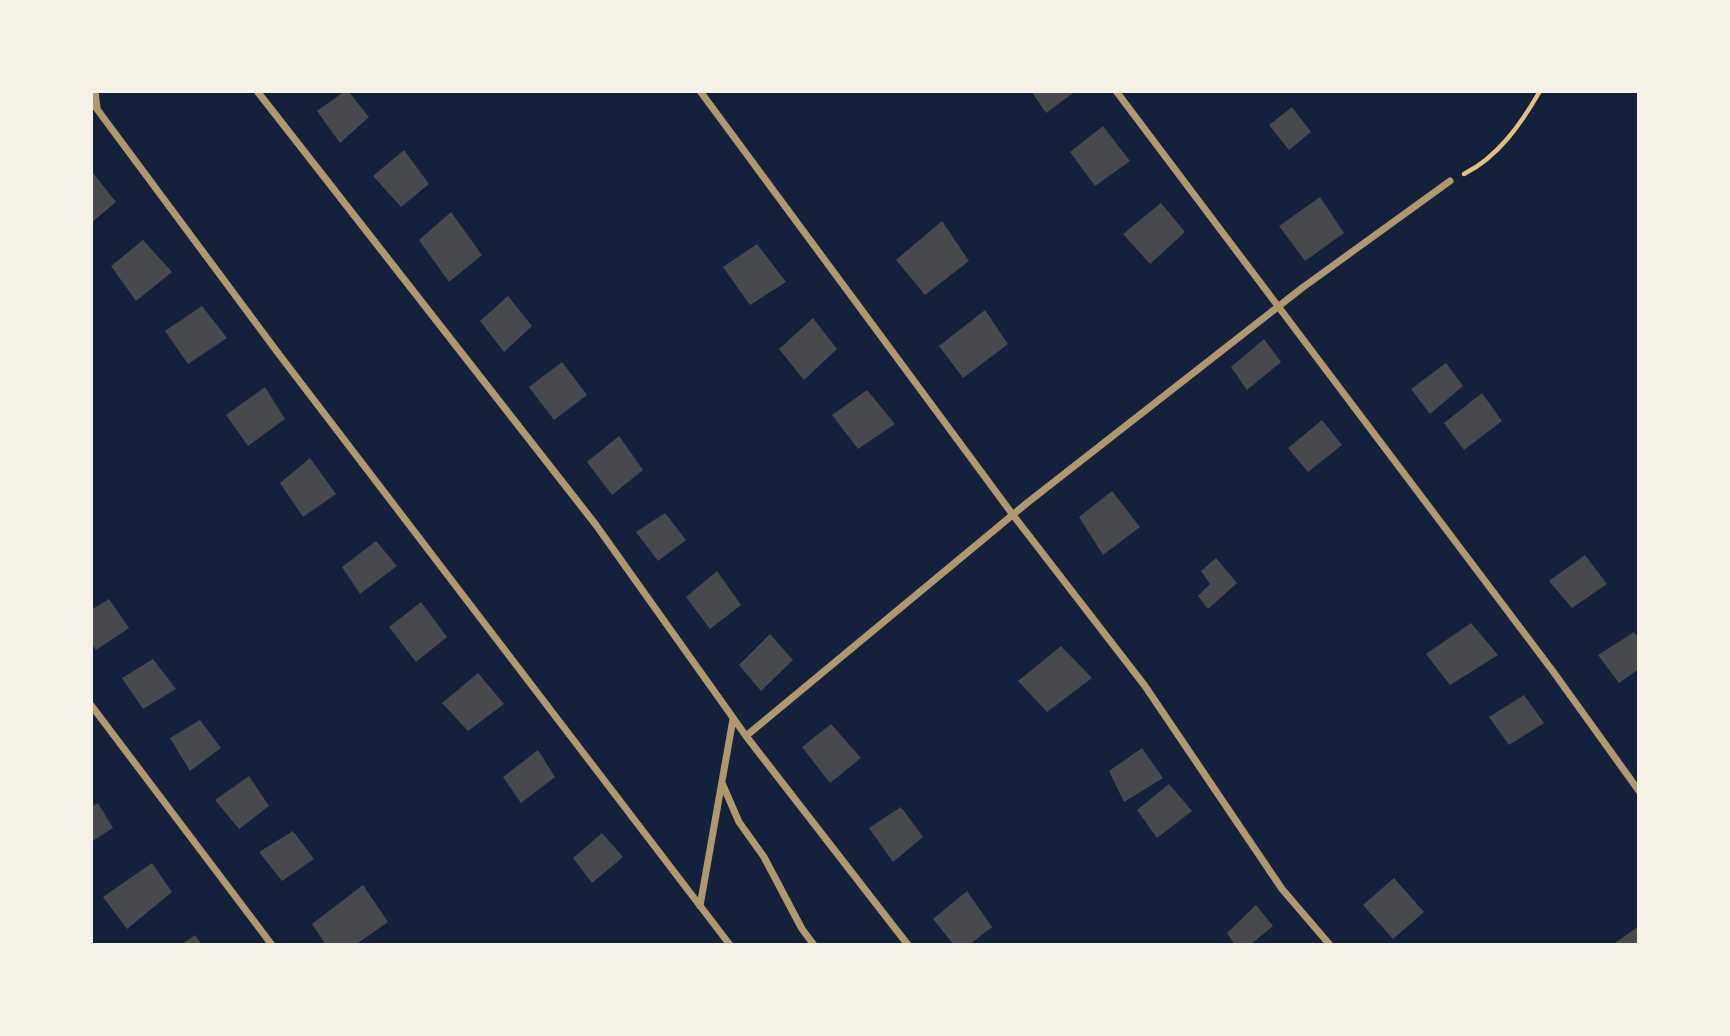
<!DOCTYPE html>
<style>
body{margin:0}
#map{position:relative;width:1730px;height:1036px;overflow:hidden;background:#14213d;font-family:Ubuntu,sans-serif}
canvas{display:block}
.frame{position:absolute;inset:0;border:93px solid #f6f1e7;pointer-events:none}
</style>
<div id="map">
<canvas width="1730" height="1036"></canvas>
<div class="frame"></div>
</div>
<script>
const context = document.querySelector('canvas').getContext('2d');
context.lineJoin = 'round';
function fillPath(path, color) { context.fillStyle = color; context.fill(path, 'evenodd'); }
function strokePath(path, color, width, dash) { context.strokeStyle = color; context.lineWidth = width; context.lineCap = dash ? 'butt' : 'round'; context.setLineDash(dash || []); context.stroke(path); }
fillPath(new Path2D(`
 M345 91H348L369 117 340 143 317 111Z
 M1031 91H1076L1046 113Z
 M1292 107 1311 132 1289 150 1269 125Z
 M1103 126 1130 161 1095 186 1070 152Z
 M404 150 429 184 401 207 373 176Z
 M93 173 116 202 91 223V174Z
 M1320 197 1344 233 1305 261 1279 226Z
 M1161 203 1185 232 1150 264 1123 234Z
 M451 212 482 255 449 282 419 240Z
 M942 221 969 261 925 295 896 260Z
 M143 240 172 272 136 301 111 266Z
 M757 244 786 282 750 305 723 267Z
 M508 296 532 326 504 352 480 321Z
 M202 306 227 338 188 364 165 331Z
 M985 310 1008 344 963 378 939 346Z
 M813 318 837 349 804 380 779 349Z
 M1264 339 1281 362 1247 390 1231 367Z
 M562 362 587 395 554 420 529 387Z
 M1446 363 1463 386 1430 414 1411 389Z
 M265 387 285 419 248 446 226 415Z
 M867 390 895 424 858 449 832 415Z
 M1482 393 1502 421 1464 450 1444 423Z
 M1322 420 1342 445 1308 472 1288 448Z
 M619 436 643 470 612 495 587 462Z
 M310 458 336 494 303 517 280 483Z
 M1112 491 1140 527 1103 555 1079 517Z
 M665 513 686 540 658 561 636 532Z
 M376 541 397 566 360 594 342 567Z
 M1585 555 1607 584 1572 608 1549 581Z
 M1216 558 1237 583 1208 609 1198 596 1210 584 1201 571Z
 M717 571 741 605 710 629 686 597Z
 M109 599 129 628 96 650 91 643V610Z
 M421 602 447 637 416 662 389 627Z
 M1471 623 1498 655 1450 685 1426 654Z
 M1634 632 1639 639V669L1619 683 1598 655Z
 M770 634 793 660 761 691 739 665Z
 M1061 646 1092 678 1047 712 1018 681Z
 M153 659 176 689 143 709 122 678Z
 M478 673 504 704 468 731 442 703Z
 M1524 695 1544 723 1509 745 1489 717Z
 M200 720 221 748 190 771 170 738Z
 M831 724 861 758 830 783 802 747Z
 M1142 748 1163 778 1124 802 1109 771Z
 M538 750 555 777 521 803 503 777Z
 M249 776 269 806 239 829 215 800Z
 M1169 784 1192 811 1157 838 1137 810Z
 M98 803 113 828 91 842V807Z
 M901 807 923 837 893 862 869 828Z
 M293 831 314 859 282 881 259 852Z
 M602 833 623 857 592 883 573 858Z
 M152 863 172 892 127 929 103 897Z
 M1394 878 1424 912 1393 939 1363 905Z
 M363 885 388 922 355 945H326L312 924Z
 M967 891 992 927 969 945H954L933 919Z
 M1256 905 1273 926 1250 945H1235L1227 933Z
 M1639 926V945H1612Z
 M195 935 202 945H181Z`), '#48494c');
strokePath(new Path2D(`
 M1464 174C1498 157 1521 124 1540 91`), '#e5c07b', 4.5);
strokePath(new Path2D(`
 M95 91 97 108
 M257 91 596 525 746 736 908 945
 M700 91 1013 515 1145 686 1282 889 1330 945
 M1116 91 1552 670 1639 791
 M91 101 278 353 730 945
 M91 705 272 945
 M746 736 1027 503 1302 288 1450 181
 M722 783 739 822 764 857 802 929 814 945
 M700 906 733 719`), '#b1986c', 7);
</script>
